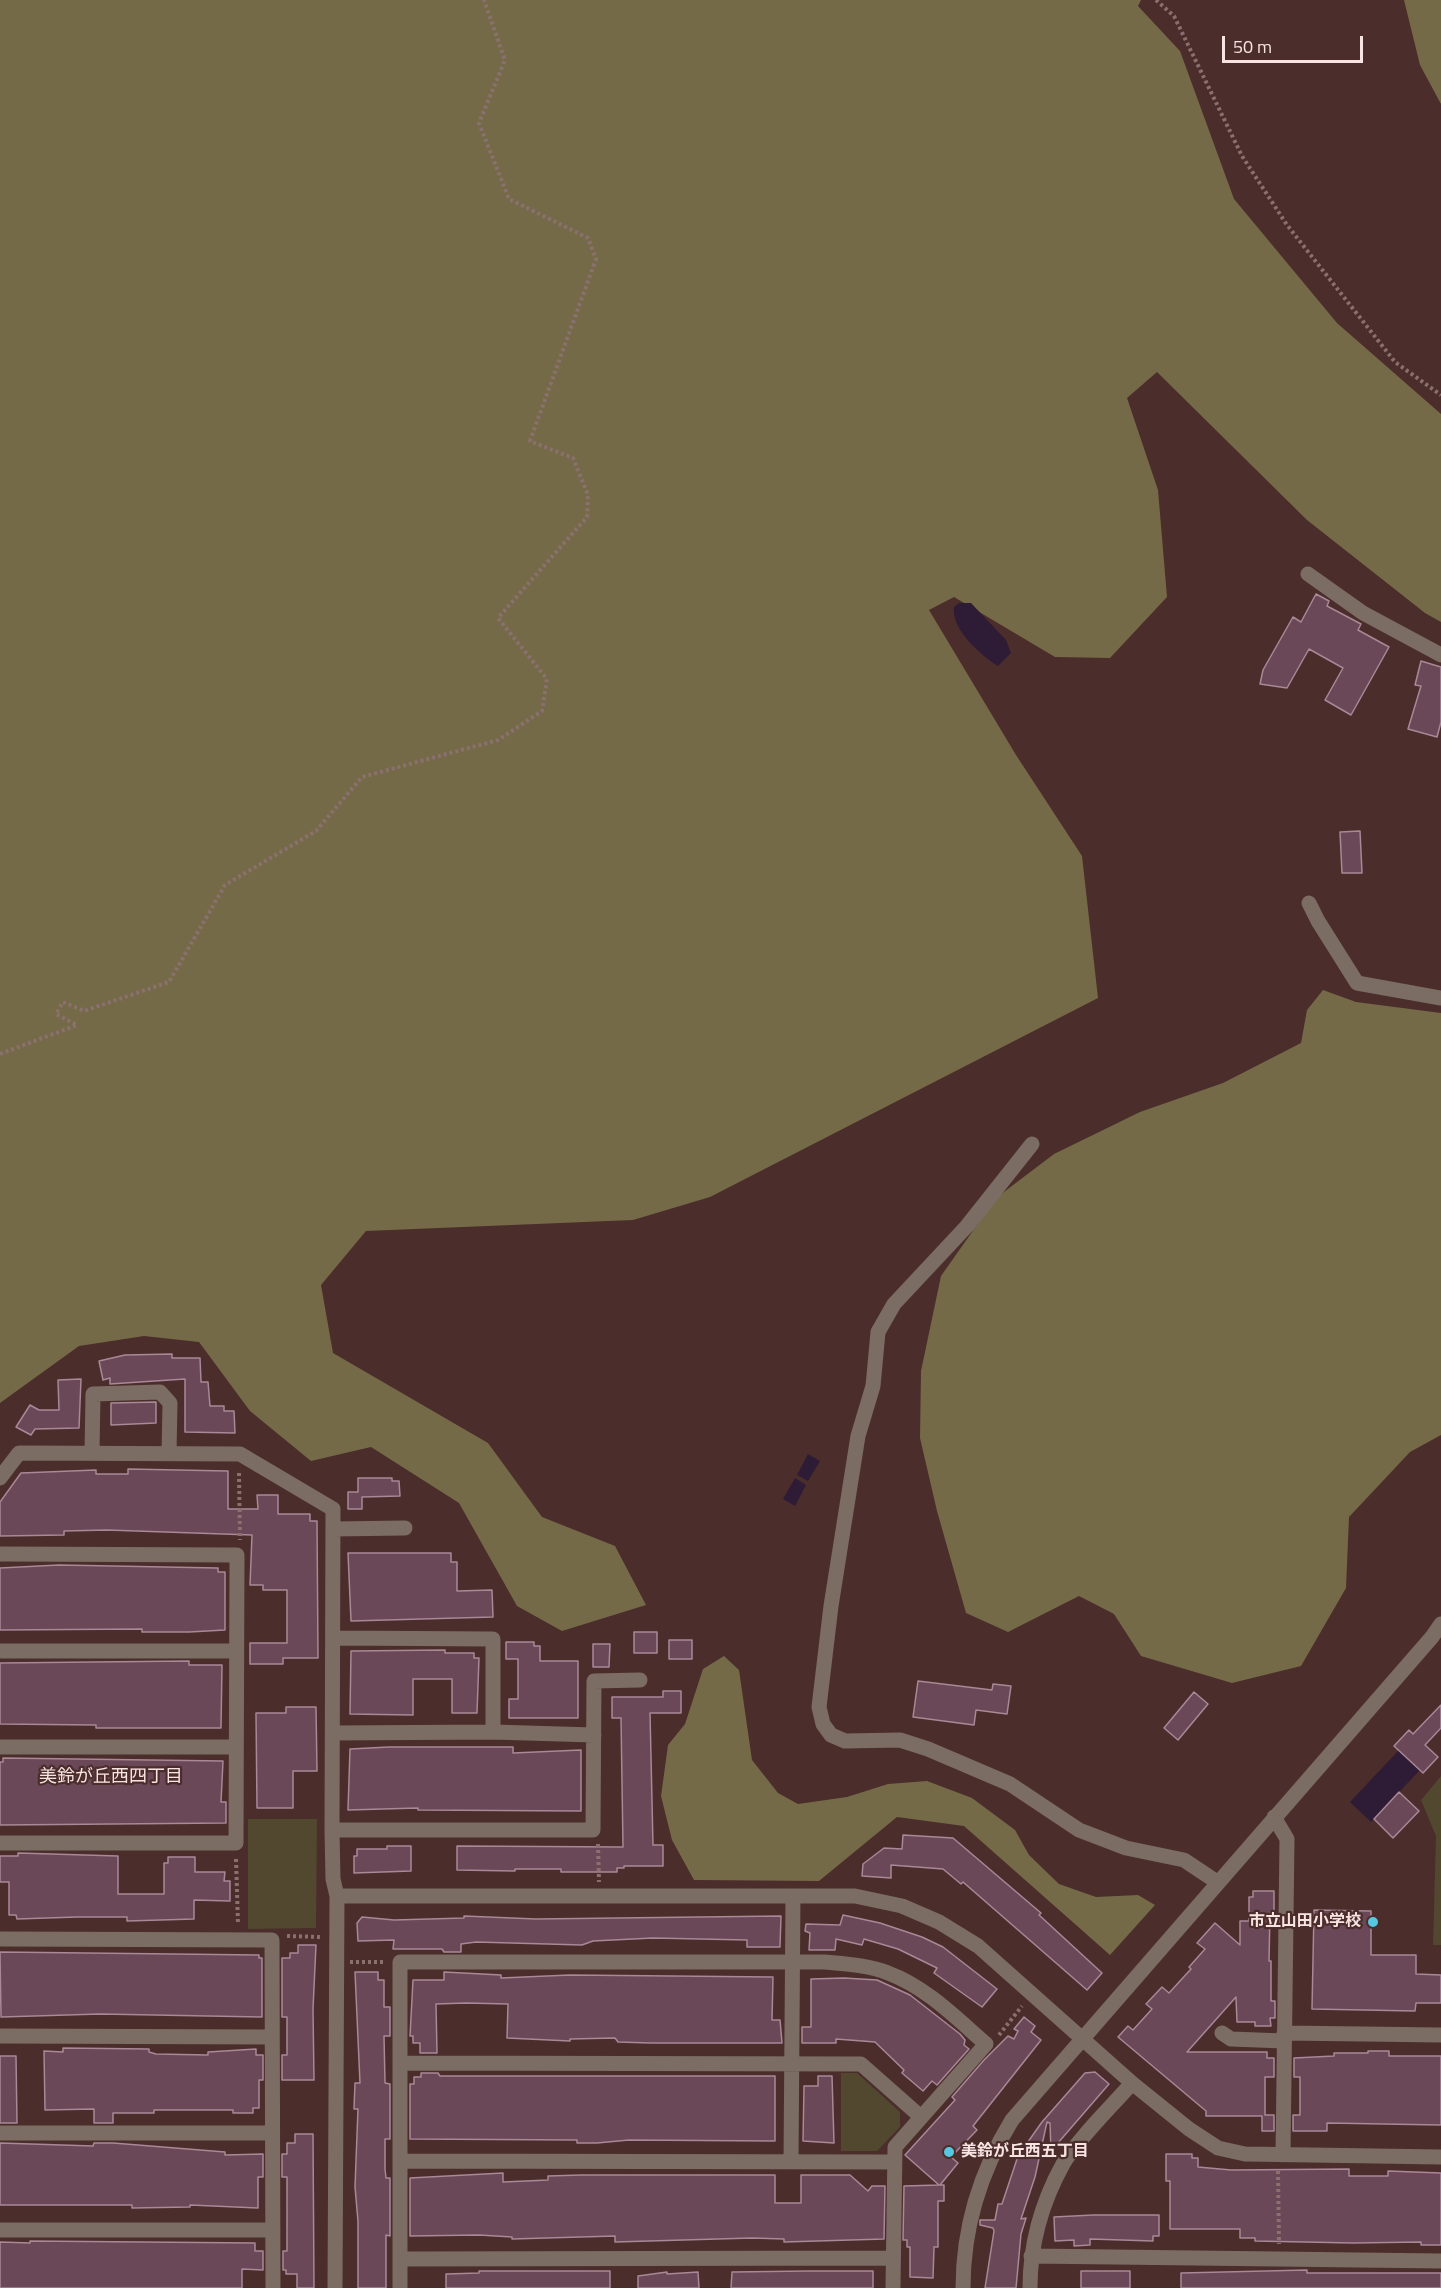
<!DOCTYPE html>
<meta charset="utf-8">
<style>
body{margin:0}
#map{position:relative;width:1441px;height:2288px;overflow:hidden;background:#4b2d2b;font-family:"Titillium Web",sans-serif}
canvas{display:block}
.scale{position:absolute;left:1222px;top:36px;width:141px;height:27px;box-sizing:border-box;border:3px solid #f8e4e2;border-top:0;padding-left:8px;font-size:18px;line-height:21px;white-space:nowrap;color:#f8e4e2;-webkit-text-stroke:4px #4b2d2b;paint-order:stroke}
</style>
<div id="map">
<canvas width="1441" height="2288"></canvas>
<div class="scale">50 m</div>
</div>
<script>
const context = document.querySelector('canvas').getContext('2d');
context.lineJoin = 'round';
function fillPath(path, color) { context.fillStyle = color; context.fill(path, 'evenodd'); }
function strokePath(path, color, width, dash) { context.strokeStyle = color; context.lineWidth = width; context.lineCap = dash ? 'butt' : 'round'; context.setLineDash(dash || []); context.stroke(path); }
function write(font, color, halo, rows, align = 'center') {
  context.font = font + ' "Titillium Web","Noto Sans JP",sans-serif'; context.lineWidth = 4.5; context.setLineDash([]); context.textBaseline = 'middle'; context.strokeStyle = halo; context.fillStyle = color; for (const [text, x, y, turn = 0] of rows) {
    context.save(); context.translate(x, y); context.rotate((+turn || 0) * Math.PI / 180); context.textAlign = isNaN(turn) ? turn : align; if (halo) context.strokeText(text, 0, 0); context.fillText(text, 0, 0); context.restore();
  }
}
fillPath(new Path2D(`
 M1441 1776V1945H1433L1436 1836 1421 1800Z
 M248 1819H317L316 1928 248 1929Z
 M841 2073H857L900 2112V2127L877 2151H841Z`), '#51482f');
fillPath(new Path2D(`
 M0 0H1141L1138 6 1180 51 1234 199 1337 323 1441 414V622L1425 613 1307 520 1157 372 1127 398 1158 490 1167 597 1110 658 1055 657 954 597 929 610 1016 755 1082 856 1098 998 710 1197 633 1220 366 1231 321 1285 333 1353 488 1443 542 1517 615 1546 646 1605 562 1631 517 1606 459 1503 371 1447 311 1461 250 1411 199 1342 144 1336 79 1346 0 1403Z
 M1404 0H1441V104L1420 65Z
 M1323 990 1356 1002 1441 1013V1435L1410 1452 1349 1517 1346 1588 1301 1666 1232 1683 1141 1656 1114 1614 1079 1596 1008 1632 966 1613 937 1511 920 1438 921 1371 941 1276 996 1198 1054 1154 1140 1112 1223 1083 1301 1043 1307 1010Z
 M724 1656 739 1670 752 1760 778 1793 798 1804 847 1797 888 1784 927 1781 972 1798 1015 1830 1029 1855 1059 1884 1096 1897 1138 1895 1155 1905 1110 1955 964 1826 897 1817 819 1881 694 1880 672 1840 661 1796 668 1745 685 1724 703 1669Z`), '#756a48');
fillPath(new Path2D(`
 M959 603H971L1006 640 1011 653 998 666C980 655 951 629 954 607Z
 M808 1454 820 1461 808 1481 797 1475Z
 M795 1478 806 1485 795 1506 783 1499Z
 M1399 1750 1420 1770 1371 1822 1350 1802Z`), '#2e1c36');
const building = new Path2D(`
 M1316 594 1329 601 1327 606 1361 624 1358 630 1389 647 1351 715 1325 700 1343 668 1309 649 1287 688 1260 684 1263 670 1293 617 1301 622Z
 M1421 661 1441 667V722L1437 737 1408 729 1421 686 1415 685Z
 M1360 831 1362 873H1342L1340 832Z
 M172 1354V1358H200L201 1382H208L210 1406H224V1411H234L235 1433 185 1432V1379L110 1384V1378L103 1380 99 1361 125 1355Z
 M81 1379 79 1428 35 1429 31 1435 16 1427 30 1405 39 1410H59L58 1380Z
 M156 1402V1423L111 1425V1403Z
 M128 1469 228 1471V1509H258L257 1495H278V1514H310V1521H317L318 1658H283V1664H250V1643H287V1590H263V1585H250L252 1535 107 1530 64 1531V1535L0 1536V1502L21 1473 96 1470V1474H128Z
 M358 1478H392V1481H399L400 1496 362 1497V1509H348V1492H358Z
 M348 1553H451V1562H457V1591L492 1590 493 1617 351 1621Z
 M59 1565 218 1568V1572H225V1630L189 1632H142V1629L0 1630V1568Z
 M634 1632H657V1653H634Z
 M669 1640H692V1659H669Z
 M506 1642H534V1646H540V1661H578V1718H509V1699H518V1659H506Z
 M593 1644H610L609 1667H593Z
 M445 1650V1653H474V1658H479L477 1713H452V1679H413V1715L350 1714 351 1651Z
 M189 1661V1665H222L221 1728H96V1725L0 1724V1663Z
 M918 1681 992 1690 993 1684 1011 1686 1007 1714 976 1710 974 1725 913 1717Z
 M663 1691H681V1713H650L653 1845H663V1866H624V1868H617V1872H561V1869H515V1871L457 1870V1846L623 1847 621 1718H612V1697H663Z
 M1194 1692 1208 1704 1178 1740 1164 1728Z
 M1441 1705V1728L1425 1745 1438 1757 1423 1773 1394 1746 1409 1730 1413 1734Z
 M286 1707H316L317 1771H293V1808H257L256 1713H286Z
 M389 1747H513V1753L581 1750V1811L418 1810V1808L348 1810 350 1749Z
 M3 1758 223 1761 221 1802H226V1823L0 1825V1762H3Z
 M1399 1792 1419 1811 1393 1838 1374 1819Z
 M903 1835 953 1838 1041 1913 1039 1915 1102 1973 1087 1990 963 1882 961 1884 943 1869 891 1865V1878L862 1876 863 1864 884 1848 902 1849Z
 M387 1846H411V1871L354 1873V1856H357V1849H387Z
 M18 1853 118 1856V1894H164V1863H168V1857H195V1872H225L224 1881H230V1901L194 1900V1919L127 1921V1917H77L17 1919 16 1915H9V1882H0V1856H18Z
 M1253 1891H1274V1912H1270L1269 1961H1271V2001H1275V2018H1270L1271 2026H1255V2022H1237L1236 1997 1187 2052H1267V2058H1274V2077H1265V2115H1274V2131H1262V2116H1206V2111L1118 2037 1128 2026 1133 2030 1152 2009 1146 2004 1162 1987 1169 1993 1191 1969 1189 1967 1205 1949 1197 1943 1215 1923 1240 1945V1921H1249V1897H1253Z
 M1314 1910 1371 1911V1955H1416V1974L1441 1975V2003H1416L1415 2011 1312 2009Z
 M843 1915 880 1923 922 1937 943 1947 997 1989 982 2007 934 1973 937 1968 898 1949 864 1939 862 1945 836 1939 835 1950H809L810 1933 805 1931 806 1924 840 1925Z
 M464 1916 536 1919 781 1916 780 1947H747V1940L653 1938 593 1941 582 1945 476 1942 461 1944V1952H444L442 1949H393L394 1940 358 1941 357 1923 362 1917 394 1920 464 1918Z
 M298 1945H316L313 2009 314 2080H282V2055H287V2017H282V1958H290V1953H298Z
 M0 1952 259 1955V1958H262V2017L100 2014 1 2017Z
 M355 1972H378V1980H384V2007H390V2036H384L385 2083 390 2084V2139H385V2169L386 2178H390V2236L386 2235V2288H358V2221L355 2187 358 2109H354L355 2083H360Z
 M444 1972 501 1975V1978L570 1975 773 1977 772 2020H780L782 2043H650L618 2042 615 2038 570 2039V2041L507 2038 508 2004 466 2003 436 2004 437 2053H420V2043H413V2036H410L413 1980H444Z
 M844 1978 877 1980 910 1995 960 2034 965 2040 964 2045 969 2049 937 2085 932 2081 923 2091 902 2073 904 2070 875 2042 836 2039V2043H802V2027H811V1979Z
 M1024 2017 1035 2026 1031 2032 1041 2040 973 2126 977 2130 951 2157 958 2163 940 2185H944V2201H938V2247H934L933 2278 910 2277V2247H907V2240H903L904 2186 939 2185 905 2155 955 2100 952 2097 984 2060 1008 2036 1014 2039 1018 2031 1014 2029Z
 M63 2048 149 2049V2052L156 2054 208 2055V2052L256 2049V2055H263V2080H259V2108H253V2113H233V2110H154V2113H113V2123H94V2109L45 2110 44 2051 63 2052Z
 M1368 2051H1389V2056H1441V2125L1327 2123V2131H1293V2115H1300V2077H1294V2058L1334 2056V2053H1368Z
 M0 2056H16L17 2123H0Z
 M1095 2072 1109 2084 1051 2151 1050 2123 1047 2122 1035 2177 1021 2219 1026 2218 1021 2234 1016 2288H985L994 2231 993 2228 980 2225V2220H995L998 2204H1002L1018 2156 1042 2122 1085 2073Z
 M421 2073H438L440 2076H775V2141L629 2140 597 2143H577V2140L410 2139V2084H414V2077H421Z
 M818 2076H832L834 2143 803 2141 804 2086H818Z
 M295 2134H313L314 2288H297V2274H286V2270H283V2251H287V2177H282V2154H287V2143H295Z
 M0 2143 93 2146 94 2143H113L225 2152V2155L263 2154V2177H258V2208L190 2205V2207L132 2208V2205H0Z
 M1166 2154H1192V2158H1198V2167L1231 2170 1349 2169V2176H1388V2171L1441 2173V2245H1421V2242L1353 2243 1255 2241V2238H1240V2229H1170V2181H1166Z
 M503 2173V2182L548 2180V2176L581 2175H775V2203H801V2175H850L868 2191 872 2186H885L884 2239 784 2242V2239L752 2238 615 2242V2236L512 2239V2237L479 2235 410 2236V2178Z
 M1093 2215H1159V2236H1153V2241L1090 2239V2245L1074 2246V2240L1055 2241 1054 2217Z
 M30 2241 255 2243V2251H263V2270L242 2269V2288H0V2242L30 2243Z
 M1307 2270V2273H1441V2288H1181V2273Z
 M479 2271H610V2288H446V2274L479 2273Z
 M808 2271H873V2288H731L732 2272Z
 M1081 2271H1130V2288H1081Z
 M667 2272V2274L698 2272 699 2288H638V2276Z`);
fillPath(building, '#6a4858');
strokePath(building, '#a98897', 1.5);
strokePath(new Path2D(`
 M1156 0 1174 16 1242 156 1287 225 1395 362 1441 395
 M0 1054 77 1025 56 1014 63 1002 84 1011 169 982 225 885 316 831 362 777 498 740 542 711 547 679 498 618 587 517 588 495 573 458 530 441 596 259 588 238 509 199 479 123 505 60 484 0
 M239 1473 240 1540
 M598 1844 599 1882
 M236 1859 238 1924
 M287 1936 321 1937
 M350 1962H385
 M999 2035 1022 2006
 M1278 2171 1279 2244`), '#8a706e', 4, [3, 3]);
strokePath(new Path2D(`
 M1308 574 1363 613 1441 655
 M1309 903 1318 921 1357 983 1441 998
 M1032 1144 967 1226 894 1304 878 1332 873 1386 858 1436 831 1606 819 1707 823 1724 831 1735 845 1741 900 1740 928 1749 1010 1784 1079 1830 1126 1848 1184 1860 1217 1882
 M92 1453 93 1394 160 1392 170 1403 169 1453
 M0 1478 19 1453 240 1454 333 1509 332 1830 333 1879 337 1896 335 2288
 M333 1529 405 1528
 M0 1554 237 1555 236 1843H0
 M334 1638 493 1639V1732
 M0 1651H236
 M333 1733 493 1732 594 1735
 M0 1747H236
 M1274 1817 1287 1839 1283 2155
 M332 1830H593L594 1681 640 1680
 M337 1896H855L902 1906 939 1922 978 1946 1132 2083 1189 2129 1218 2148 1245 2154 1441 2157
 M0 1939 272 1940 273 2288
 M1222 2033 1231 2039 1284 2041
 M1284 2033 1441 2035
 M0 2036 272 2037
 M400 2063 861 2064 921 2117
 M0 2133H272
 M400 2161 894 2162
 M791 2161 793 1896
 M0 2230H273
 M1031 2256 1441 2261
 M400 2259 893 2258
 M400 2288V1962H824C845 1964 868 1965 888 1973 926 1987 956 2018 986 2044L895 2147 893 2288
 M963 2288C963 2227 980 2172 1012 2120L1432 1637 1441 1624
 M1030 2288C1030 2245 1042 2202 1063 2164 1077 2140 1113 2105 1132 2083`), '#7b6d63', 15);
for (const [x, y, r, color] of [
 [1373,1922,6,"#56c9e1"],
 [949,2152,6,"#56c9e1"]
]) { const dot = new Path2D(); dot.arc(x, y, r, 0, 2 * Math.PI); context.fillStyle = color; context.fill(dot); strokePath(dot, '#4b2d2b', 2); }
write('bold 16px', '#f8e4e2', '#4b2d2b', [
 ["市立山田小学校",1361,1922],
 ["美鈴が丘西五丁目",961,2152,"left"]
], 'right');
write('18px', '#f8e4e2', '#4b2d2b', [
 ["美鈴が丘西四丁目",111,1778]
]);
</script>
